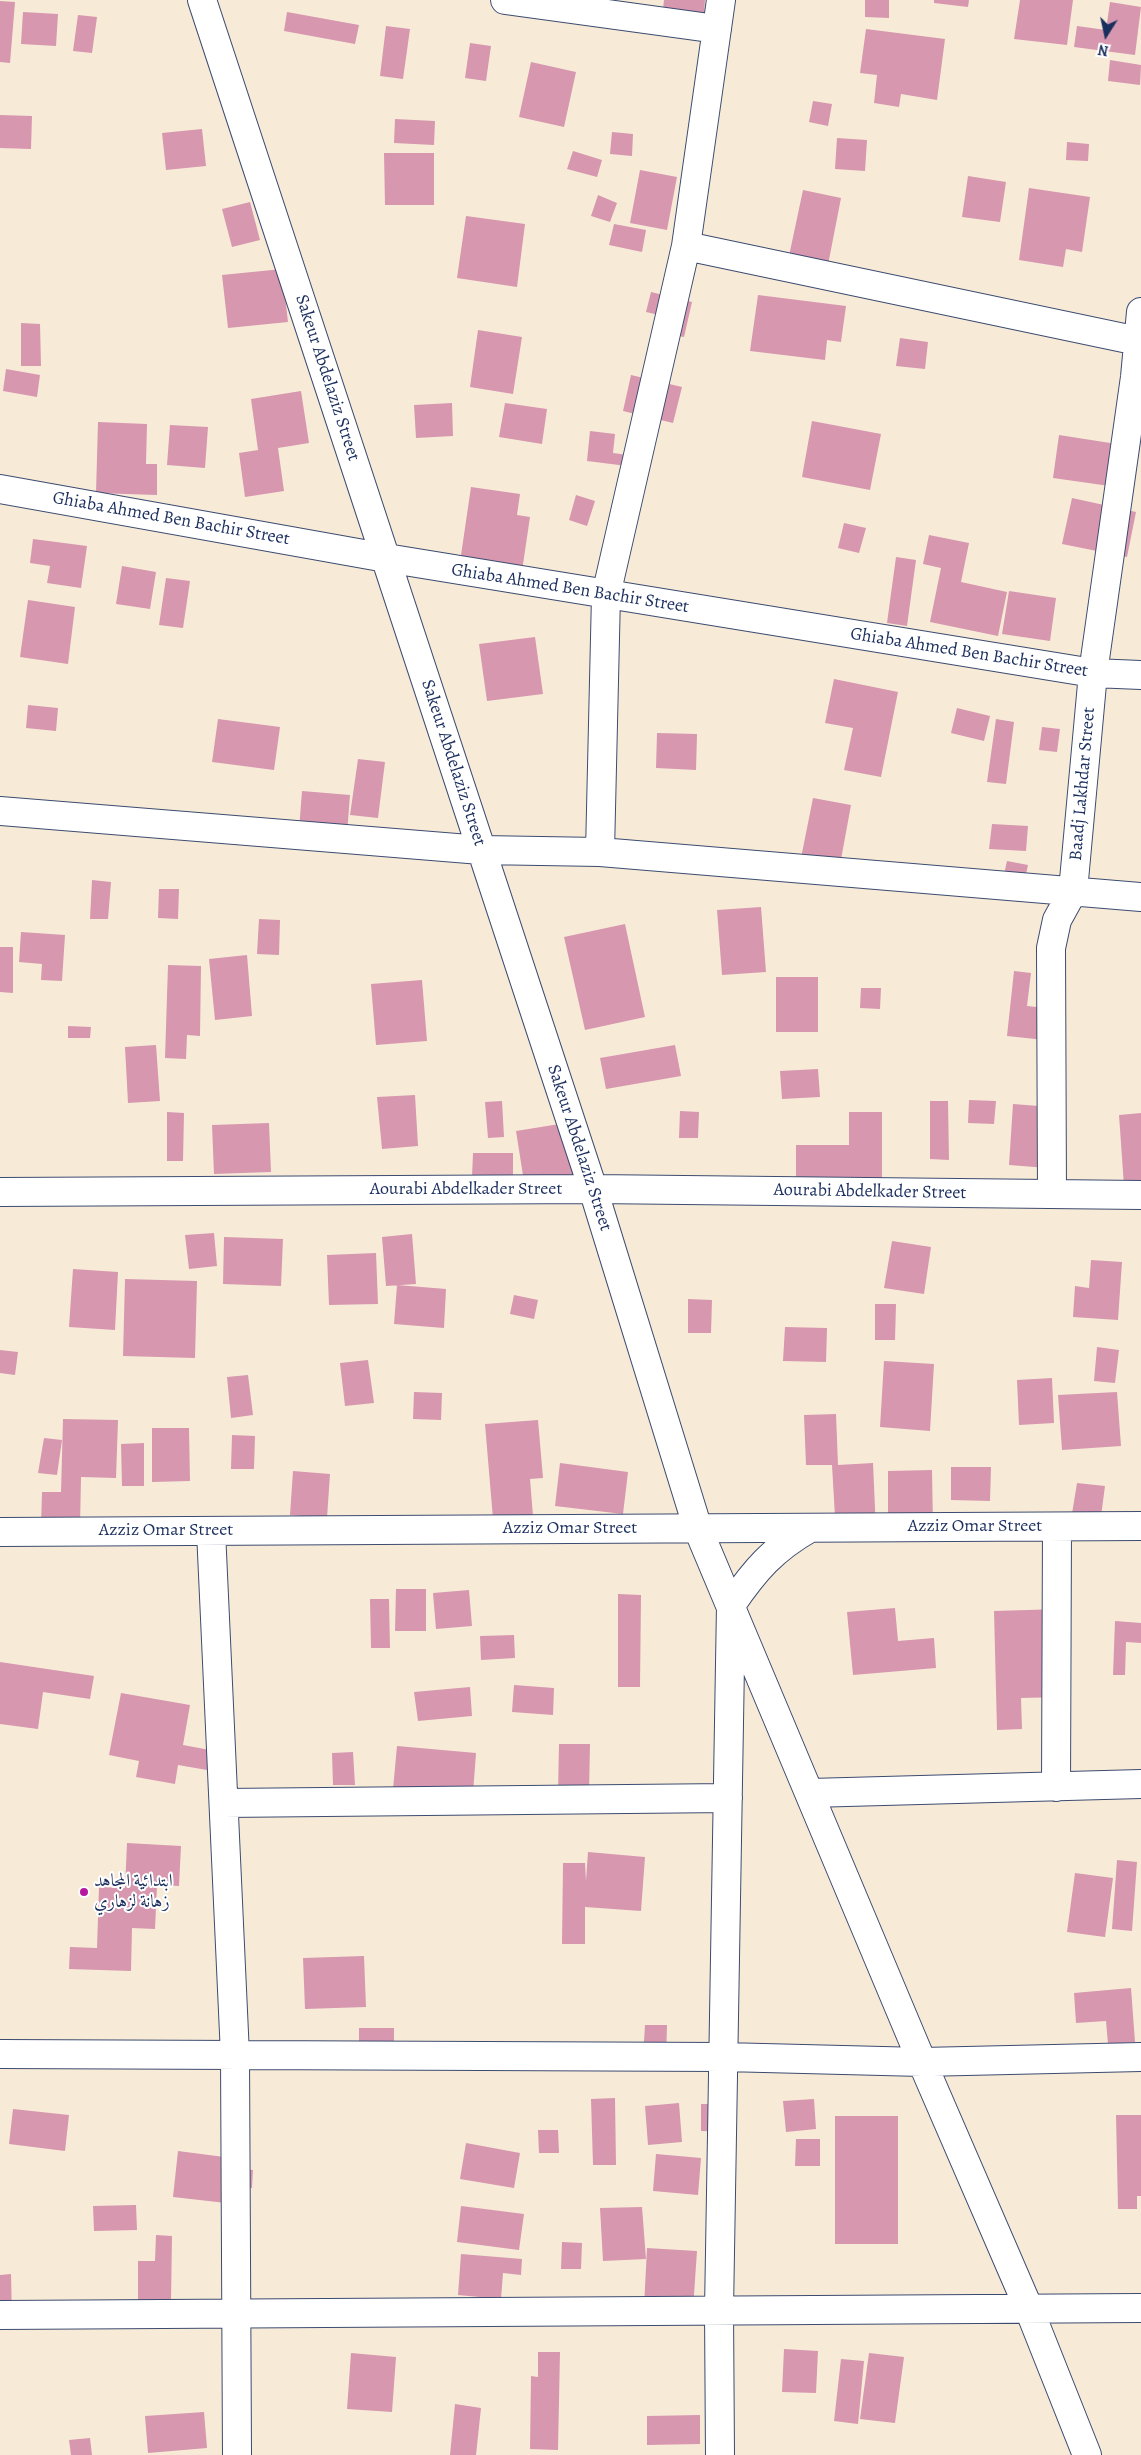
<!DOCTYPE html>
<meta charset="utf-8">
<style>
body{margin:0}
#map{position:relative;width:1141px;height:2455px;overflow:hidden;background:#f7ebd8;font-family:Alegreya,serif}
canvas{display:block}
.north{position:absolute;left:1081px;top:10px;width:50px;height:50px;-webkit-text-stroke:4px #fff;paint-order:stroke;rotate:190deg;font-size:14px;font-weight:700;line-height:20px;text-align:center;color:#1b2f5e}
.north::after{content:'';display:block;margin:auto;width:18px;height:22px;background:#1b2f5e;clip-path:polygon(50% 0,100% 100%,50% 72%,0 100%)}
</style>
<div id="map">
<canvas width="1141" height="2455"></canvas>
<div class="north">N</div>
</div>
<script>
const context = document.querySelector('canvas').getContext('2d');
context.lineJoin = 'round';
function fillPath(path, color) { context.fillStyle = color; context.fill(path, 'evenodd'); }
function strokePath(path, color, width, dash) { context.strokeStyle = color; context.lineWidth = width; context.lineCap = dash ? 'butt' : 'round'; context.setLineDash(dash || []); context.stroke(path); }
function write(font, color, halo, rows, align = 'center') {
  context.font = font + ' Alegreya,Amiri,serif'; context.lineWidth = 4; context.setLineDash([]); context.textBaseline = 'middle'; context.strokeStyle = halo; context.fillStyle = color; for (const [text, x, y, turn = 0] of rows) {
    context.save(); context.translate(x, y); context.rotate((+turn || 0) * Math.PI / 180); context.textAlign = isNaN(turn) ? turn : align; if (halo) context.strokeText(text, 0, 0); context.fillText(text, 0, 0); context.restore();
  }
}
fillPath(new Path2D(`
 M664 0H705L704 13 663 9Z
 M865 0H889V18L865 17Z
 M934 0H969L968 7 934 3Z
 M1020 0H1073L1067 45 1014 39Z
 M0 1 15 2 10 63 0 62Z
 M1110 2 1141 7 1135 55 1074 47 1077 26 1106 30Z
 M23 12 58 14 56 46 21 44Z
 M287 12 359 25 355 44 284 31Z
 M78 15 97 17 92 53 73 51Z
 M386 26 410 29 403 79 380 76Z
 M866 29 945 39 937 100 901 94 899 107 874 103 877 75 860 73Z
 M470 43 491 46 486 81 465 78Z
 M1110 60 1141 65 1140 85 1108 81Z
 M531 62 576 72 564 127 519 117Z
 M813 101 832 104 828 126 809 122Z
 M0 115 32 116 31 149 0 148Z
 M395 119 435 121 434 145 394 143Z
 M202 129 206 166 166 170 162 133Z
 M612 132 633 134 632 156 610 154Z
 M837 138 867 140 865 171 835 169Z
 M1067 142 1089 144 1088 161 1066 160Z
 M573 151 602 160 597 177 567 169Z
 M384 153H434V205H385Z
 M640 170 677 177 667 230 630 223Z
 M968 176 1006 182 1000 222 962 217Z
 M1029 188 1090 197 1082 252 1066 249 1063 267 1019 260Z
 M803 190 841 198 828 265 789 256Z
 M598 195 617 203 610 222 591 216Z
 M250 202 260 240 232 247 222 209Z
 M466 216 525 224 517 287 457 278Z
 M614 224 646 230 642 252 609 245Z
 M282 269 288 322 228 328 222 275Z
 M651 292 692 302 684 337 668 334 672 318 646 312Z
 M758 295 846 306 841 342 827 340 825 360 750 351Z
 M21 323 40 324 41 366H21Z
 M478 330 522 337 513 394 470 387Z
 M900 338 928 342 925 369 896 366Z
 M6 369 40 375 37 397 3 391Z
 M631 375 682 387 673 423 623 411Z
 M301 391 309 443 278 448 284 491 245 497 239 453 258 450 251 399Z
 M452 403 453 436 416 438 414 405Z
 M505 403 547 409 542 444 499 437Z
 M812 421 881 434 870 490 802 477Z
 M98 422 147 424 146 464H157V495L96 493Z
 M170 425 208 427 205 468 167 465Z
 M590 431 615 434 613 453 636 456 635 467 587 461Z
 M1059 435 1136 447 1131 489 1053 478Z
 M471 487 520 494 517 515 530 517 522 571 460 562Z
 M576 495 595 501 587 526 569 520Z
 M1072 498 1136 512 1127 557 1062 544Z
 M844 523 866 528 859 553 838 548Z
 M929 535 969 543 961 582 1007 592 998 636 930 622 941 568 923 564Z
 M33 539 87 546 81 588 47 583 50 566 30 563Z
 M896 557 916 560 907 626 887 623Z
 M122 566 156 572 150 609 116 604Z
 M166 578 190 581 183 628 159 625Z
 M1009 591 1056 598 1050 641 1002 634Z
 M28 600 75 607 68 664 20 657Z
 M535 637 543 694 487 701 479 644Z
 M834 679 898 692 881 777 844 770 853 728 825 723Z
 M28 705 58 708 56 731 26 728Z
 M957 708 990 716 984 741 951 733Z
 M218 719 280 727 274 770 212 762Z
 M996 719 1014 722 1006 784 987 782Z
 M1042 727 1060 729 1057 752 1039 750Z
 M657 733 697 734 696 770 656 768Z
 M358 759 385 762 378 818 350 815Z
 M302 791 350 795 347 834 299 830Z
 M813 798 851 805 840 865 801 858Z
 M992 824 1028 826 1026 851 989 849Z
 M1007 861 1028 865 1020 902 999 897Z
 M92 880 111 882 108 919H90Z
 M159 889H179L178 919 158 918Z
 M761 907 766 972 722 975 717 910Z
 M259 919 280 920 279 955 257 954Z
 M625 924 645 1017 585 1030 564 937Z
 M21 932 65 935 62 981 41 980 42 964 19 962Z
 M0 947H13V993L0 992Z
 M247 955 252 1016 215 1020 209 959Z
 M168 965 201 966 200 1036 187 1035 186 1059 165 1058Z
 M1014 971 1031 973 1027 1006 1066 1010 1063 1042 1007 1036Z
 M776 977H818V1032H776Z
 M422 980 427 1041 376 1045 371 984Z
 M861 988H881L880 1009 860 1008Z
 M68 1026 91 1027 90 1038H68Z
 M156 1045 160 1101 128 1103 125 1047Z
 M675 1045 681 1076 606 1089 600 1058Z
 M818 1069 820 1097 782 1099 780 1071Z
 M415 1095 418 1146 382 1149 377 1097Z
 M969 1100 996 1101 994 1124 968 1123Z
 M502 1101 504 1137 488 1138 485 1102Z
 M930 1101H948L949 1160 930 1159Z
 M1013 1104 1065 1108 1060 1169 1009 1165Z
 M680 1111 699 1112 698 1138H679Z
 M167 1112 184 1113 183 1161H167Z
 M849 1112H882V1180H796V1145H849Z
 M1141 1113V1184L1124 1186 1119 1115Z
 M572 1122 582 1180 525 1188 516 1131Z
 M269 1123 271 1172 214 1174 212 1125Z
 M473 1153H513V1177H472Z
 M214 1233 217 1266 189 1269 185 1235Z
 M412 1234 416 1284 386 1286 382 1237Z
 M224 1237 283 1239 281 1286 223 1284Z
 M892 1241 931 1247 924 1294 884 1288Z
 M376 1253 378 1304 329 1305 327 1255Z
 M1091 1260 1122 1262 1118 1320 1073 1317 1075 1286 1089 1288Z
 M73 1269 118 1272 115 1330 69 1327Z
 M125 1279 197 1281 195 1358 123 1356Z
 M397 1285 446 1289 444 1328 394 1324Z
 M514 1295 538 1300 534 1319 510 1314Z
 M688 1299 712 1300 711 1333H688Z
 M875 1304H896L895 1340H875Z
 M785 1327 827 1328 826 1362 783 1361Z
 M1097 1347 1119 1350 1115 1383 1094 1381Z
 M0 1350 18 1352 15 1375 0 1373Z
 M368 1360 374 1403 345 1406 340 1363Z
 M884 1361 934 1364 930 1431 880 1427Z
 M248 1375 253 1415 231 1418 227 1377Z
 M1052 1378 1054 1423 1019 1425 1017 1380Z
 M414 1392 442 1393 441 1420 413 1419Z
 M1117 1392 1121 1446 1062 1450 1058 1395Z
 M836 1414 838 1465 873 1463 876 1531 836 1534 832 1465H806L804 1415Z
 M63 1419 118 1420 116 1478 81 1477 80 1527 41 1525 42 1492H61Z
 M538 1420 543 1478 530 1479 533 1516 493 1519 485 1424Z
 M152 1428H189L190 1481 152 1482Z
 M232 1435 255 1436 254 1469H231Z
 M44 1438 62 1440 57 1475 38 1473Z
 M144 1443V1486H122L121 1444Z
 M560 1463 628 1472 623 1514 555 1506Z
 M951 1467H991L990 1501 951 1500Z
 M932 1470 933 1527H888V1471Z
 M293 1471 330 1474 327 1518 290 1515Z
 M1077 1483 1105 1486 1100 1524 1071 1520Z
 M396 1589H426V1631H395Z
 M469 1590 472 1626 436 1629 433 1593Z
 M618 1594 641 1595 640 1687H618Z
 M370 1599H389L390 1648H371Z
 M895 1608 898 1641 934 1638 936 1668 853 1675 847 1612Z
 M1060 1609 1062 1697 1021 1698 1022 1729 997 1730 994 1611Z
 M1115 1621 1141 1623V1643L1126 1642 1125 1675H1113Z
 M514 1635 515 1658 481 1660 480 1636Z
 M0 1662 94 1676 90 1699 43 1692 38 1729 0 1724Z
 M514 1685 554 1688 553 1715 512 1712Z
 M470 1687 472 1716 418 1721 414 1692Z
 M121 1693 190 1705 183 1745 210 1750 207 1770 178 1765 175 1784 136 1777 139 1761 109 1755Z
 M559 1744H590L589 1794 558 1793Z
 M397 1746 476 1753 472 1807 392 1800Z
 M353 1752 355 1785H333L332 1753Z
 M127 1843 181 1846 179 1886 157 1885 155 1929 132 1928 131 1971 69 1969 70 1947 97 1948 99 1887 125 1888Z
 M588 1852 645 1857 641 1911 585 1907V1944H562L563 1863H585L586 1881Z
 M1117 1860 1137 1862 1132 1931 1112 1929Z
 M1075 1873 1113 1878 1105 1937 1067 1932Z
 M364 1956 366 2007 305 2009 303 1958Z
 M1131 1988 1135 2042 1108 2044 1106 2021 1076 2023 1074 1993Z
 M645 2025H667L666 2059 643 2058Z
 M359 2028H394V2049H359Z
 M615 2098 616 2165H593L591 2099Z
 M814 2099 816 2129 786 2132 783 2101Z
 M679 2103 682 2142 648 2145 645 2106Z
 M701 2104H731L730 2132 701 2131Z
 M13 2109 69 2115 65 2151 9 2144Z
 M1116 2115H1141V2196H1137V2209H1118Z
 M835 2116H898V2244H835Z
 M538 2130H558L559 2153H539Z
 M796 2139H820V2166H795Z
 M466 2143 520 2153 514 2188 460 2179Z
 M178 2151 232 2158 226 2203 173 2197Z
 M656 2154 701 2158 698 2195 653 2191Z
 M240 2169 253 2170 252 2188H238Z
 M136 2205 137 2230 94 2231 93 2206Z
 M461 2206 524 2214 519 2250 457 2242Z
 M642 2207 646 2259 603 2261 600 2208Z
 M156 2235 172 2236 171 2301H138V2261H155Z
 M562 2242 582 2243 581 2269H561Z
 M647 2248 697 2251 693 2309 644 2307Z
 M461 2254 522 2259 521 2275 503 2273 501 2299 458 2295Z
 M11 2274 12 2320H0V2275Z
 M784 2349 818 2351 816 2393 782 2392Z
 M538 2352H560L558 2450 530 2449 531 2376 538 2377Z
 M351 2353 396 2357 392 2412 347 2409Z
 M869 2353 904 2357 895 2423 860 2419Z
 M841 2359 864 2361 858 2424 834 2421Z
 M455 2404 481 2408 476 2455H450Z
 M204 2412 207 2448 148 2453 145 2416Z
 M700 2415V2444L647 2445V2416Z
 M90 2438 92 2455H71L69 2440Z`), '#d797af');
const street = new Path2D(`
 M202 0 593 1189 698 1529 922 2062 1029 2309 1087 2455
 M505 0 717 29
 M686 246 1138 341
 M0 489 386 558 1093 673 1141 675
 M0 811 481 850 600 852 1141 897
 M600 852 606 595 686 246 721 0
 M0 1192 593 1189 1141 1195
 M1052 1194 1051 948 1057 920 1073 891 1093 673 1135 377 1141 312
 M211 1531 235 2055 237 2455
 M0 1532 1141 1526
 M1056 1787 1057 1527
 M810 1793 1141 1784
 M224 1803 728 1798
 M0 2054 724 2057 922 2062 1141 2057
 M0 2315 1141 2308
 M720 2455 719 2310 731 1605C755 1570 773 1549 810 1528`);
strokePath(street, '#3c4b70', 30);
strokePath(street, '#fff', 28);
for (const [x, y, r, color] of [
 [84,1892,5,"#b5179e"]
]) { const dot = new Path2D(); dot.arc(x, y, r, 0, 2 * Math.PI); context.fillStyle = color; context.fill(dot); strokePath(dot, '#fff', 2); }
write('18px', '#1b2f5e', '#fff', [
 ["Sakeur Abdelaziz Street",327,378,72],
 ["Ghiaba Ahmed Ben Bachir Street",171,519,10],
 ["Ghiaba Ahmed Ben Bachir Street",570,589,9],
 ["Ghiaba Ahmed Ben Bachir Street",969,653,9],
 ["Sakeur Abdelaziz Street",453,763,72],
 ["Baadj Lakhdar Street",1083,784,-85],
 ["Sakeur Abdelaziz Street",579,1148,72],
 ["Aourabi Abdelkader Street",466,1190],
 ["Aourabi Abdelkader Street",870,1192,1],
 ["Azziz Omar Street",975,1527],
 ["Azziz Omar Street",570,1529],
 ["Azziz Omar Street",166,1531]
]);
write('18px', '#1b2f5e', '#fff', [
 ["ابتدائية المجاهد",94,1882],
 ["زهانة لزهاري",94,1903]
], 'left');
</script>
